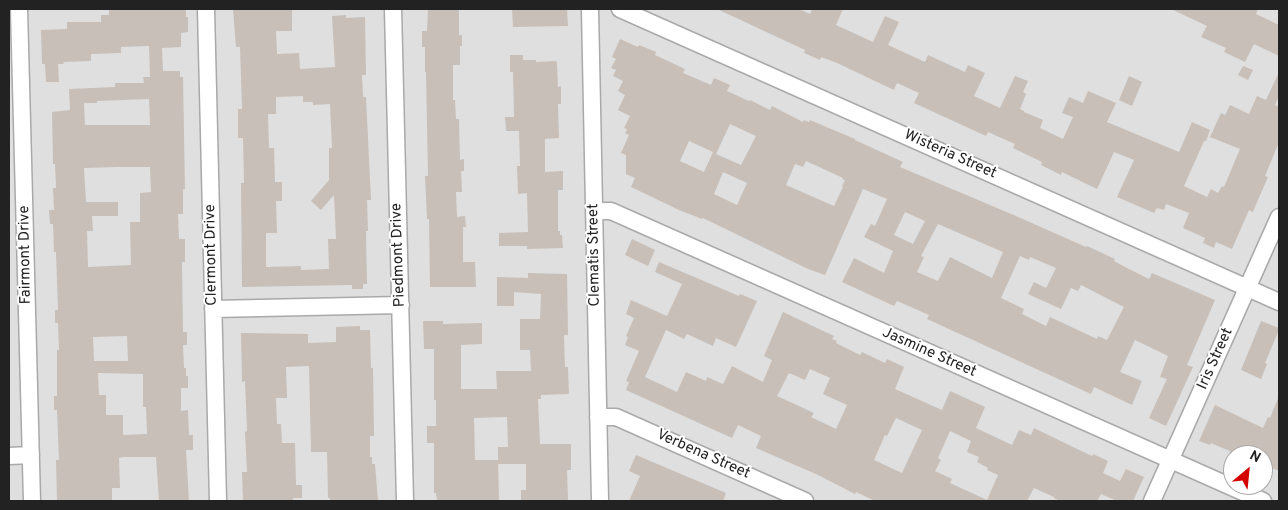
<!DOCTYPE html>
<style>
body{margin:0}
#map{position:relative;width:1288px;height:510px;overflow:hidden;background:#f2efe9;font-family:Overpass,sans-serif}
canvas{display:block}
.frame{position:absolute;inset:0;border:10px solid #222;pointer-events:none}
.north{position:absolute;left:1223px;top:445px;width:50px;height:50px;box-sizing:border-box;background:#fff;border:1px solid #a7a7a7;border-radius:50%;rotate:28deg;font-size:14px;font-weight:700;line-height:20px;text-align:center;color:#222}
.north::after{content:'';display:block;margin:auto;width:18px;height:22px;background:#d40000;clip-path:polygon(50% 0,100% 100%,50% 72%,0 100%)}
</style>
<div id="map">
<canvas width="1288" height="510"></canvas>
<div class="frame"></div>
<div class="north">N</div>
</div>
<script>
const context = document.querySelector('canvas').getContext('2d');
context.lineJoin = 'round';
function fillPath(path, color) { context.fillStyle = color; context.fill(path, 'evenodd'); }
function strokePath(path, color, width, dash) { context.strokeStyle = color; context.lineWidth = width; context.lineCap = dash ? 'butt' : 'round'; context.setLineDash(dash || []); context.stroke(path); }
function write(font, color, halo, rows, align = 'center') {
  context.font = font + ' Overpass,sans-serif'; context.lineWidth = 4; context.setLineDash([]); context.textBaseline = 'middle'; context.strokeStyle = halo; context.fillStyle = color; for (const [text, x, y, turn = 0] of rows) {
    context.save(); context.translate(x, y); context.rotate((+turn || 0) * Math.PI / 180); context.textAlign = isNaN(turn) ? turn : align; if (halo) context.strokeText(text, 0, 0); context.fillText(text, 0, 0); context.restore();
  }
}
fillPath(new Path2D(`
 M9 9H1279V501H9ZM1233 455H1263V485H1233Z`), '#e0dfdf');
fillPath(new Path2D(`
 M109 9H186V17H188V32L181 33V47L162 48 163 71H180V77H183L185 189H183V214H178L179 239H185V262H182L183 332H187V345H183L184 368H186V376H188V388H181V411L188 410 189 435H193V450H186L189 501H159L156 457H123L119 458 120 488H112V501H57L56 460H59L57 410H54V396H57V350H59L58 323H55V310H58L56 252H54L53 224H50L49 210H54L53 188H56L55 164H53L52 112 70 110 69 89 115 87V83H144L143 77H150L149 46 121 47V53L91 54V61L63 62 64 64H58L59 82H46L45 64H42L41 30 67 29V22H101V15H109ZM149 99 150 125H85L84 103H97V101ZM118 167H150L151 192 140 193V222H130L131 265 88 267 87 231H93L92 216H118V202H86L84 168ZM127 336 128 361H94L93 337ZM98 373 143 374V407H146L147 434 123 435V415H106V395H99Z
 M233 9H292V31H276L277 54 299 53 300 69 335 67 332 16 346 15V18L365 17 366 75H362L363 97H366L371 200H367L368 231H366L367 284H363V289H352V285L242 287 241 183H244L243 138H238V109H242L240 47H236ZM303 96V102H313V105L330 104 332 148H329V180L311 201 321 210 334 195 336 239H328L329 269 301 270V266L266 267V233H277L276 201H282V182H275L274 148H269L268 114H276V97Z
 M428 9H459V35H462V46H460V65H453V100H455L456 119H459L460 160 464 159V171H461L462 192H456L457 217 465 216 466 227H463V262H475L476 287H430L429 219H427L425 176H428L426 72H425V47H422V31H427Z
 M512 9H567L568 26 513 27Z
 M717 9H799L810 14 812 9H843L836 25 873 42 885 16 899 22 888 45 925 62 928 55 965 72 968 65 985 73 974 96 1000 108 1015 76 1028 81 1023 92 1026 94 1020 109 1024 111V112L1043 120 1040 128 1063 139 1073 117 1062 113 1069 97 1083 103 1088 91 1116 103 1107 122 1179 152 1192 122 1210 130 1206 141H1204L1184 186 1207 197 1211 189 1218 193 1222 186 1224 187 1240 149 1210 137 1221 113 1225 115 1230 105 1249 114 1257 96 1266 100 1279 72V96L1275 105 1279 107V142L1265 176 1268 177 1257 202 1253 212 1249 210 1232 249 1216 242 1214 248 1203 243 1205 238 1183 228 1189 213 1166 204 1164 210 1157 208 1154 213 1117 197 1134 160 1114 152 1097 189 1062 172 1061 175 1041 165 1042 162 1013 148 1015 144 988 132 986 136 914 103 919 93 897 83 894 90 837 63 821 57 820 60 804 53 805 50Z
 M1171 9H1258L1256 14 1279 25V56L1254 44 1245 62 1224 52 1226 48 1201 37 1207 26Z
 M620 39 638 47 639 45 656 52 655 55 685 69 683 73 711 85 714 78 730 85 727 91 749 101 750 100 770 110 772 106 803 122 804 120 809 122 810 120 855 139V140L903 162 900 167 1016 216 1086 247 1087 246 1115 259 1114 261 1127 268 1149 279 1152 273 1215 300 1187 365 1193 367 1166 426 1149 418 1167 379 1160 377 1168 356 1135 340 1120 372 1142 381 1132 405 1094 387 1091 394 927 319 929 315 897 301 894 306 842 282 854 258 884 273 893 251 864 237 871 224 875 226 887 199 863 189 825 275 808 269 703 218 702 219 679 210 631 187 635 178 626 174V155L621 153 629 135 625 133 627 129 624 128 630 116 618 110 625 95 618 91 623 81 613 76 616 70 611 68 616 59 612 57ZM730 124 756 136 741 165 716 154ZM689 141 713 152 704 172 680 161ZM806 161 843 178 842 179 845 180 842 186 843 187 834 206 786 185 795 164 803 167ZM723 172 747 183 737 205 714 194ZM905 212 925 221 913 244 894 235ZM938 224 1003 252 992 278 950 257 938 281 917 272 924 257 921 256ZM1020 256 1029 260 1030 257 1056 268 1046 288 1034 282 1028 294 1061 309 1071 288 1078 291 1081 285 1124 307 1107 340 1098 336 1097 339 1050 317 1046 326 1022 314 1024 309 1001 298Z
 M510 55H523V60H536V62L556 61 557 63 558 87 561 86V104H558L559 138 545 139V172L563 171V190H558V231H560V235H562L563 248 527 249V246H499V233L528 232 527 193 518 194 517 166H520L519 131H506L505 117H514L513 72H510Z
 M1243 66 1253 70 1248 80 1238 75Z
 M1129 76 1142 82 1132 106 1119 100Z
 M632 239 655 250 648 266 625 255Z
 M659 262 739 296 740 294 757 301 736 347 716 338 713 346 687 334 684 339 666 330 645 377 677 392 686 372 706 381 707 377 723 384 732 366 763 382 772 360 764 356 783 312 834 336 832 339 837 341 836 343 860 355 862 352 885 363 887 359 904 367 895 389 942 410 950 391 985 407 976 428 1012 445 1019 430 1031 435 1034 428 1075 448 1092 456 1093 454 1108 461 1103 473 1120 481 1126 469 1144 477 1133 501H1117L1101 494 1097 501H1060L1054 498V497L1034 488 1027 501H875L856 492 855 494 818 475 756 448 761 436 738 425 732 438 626 390 629 382 626 381 639 351 625 345 628 337 626 336 634 318 626 314 631 300 667 316 682 284 655 272ZM810 369 830 378 823 394 847 405 836 429 811 417 814 413 777 396 789 373 805 380ZM896 418 922 430 902 473 874 460 885 435 887 436ZM950 431 971 441 967 452 979 457 977 462 988 468 987 470 998 475 987 500 950 483 952 479 935 471 941 460 938 458Z
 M528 273 567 274 568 335H564L565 367H568L569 394 541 395V399H538L540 444H571V470H567L568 501H521V490H526V464H498V447H508L507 417 474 418 475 460H498L499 501H437L436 493H434V443H427V426H436V400H434V349H424L423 321H443V324L482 323V344L461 345V389H497L496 371H531L530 350H520V319H540L541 294 514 292V306H497V277L528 278Z
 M1261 321 1279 328V330L1265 363 1267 364 1261 379 1241 370Z
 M360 326V330H370L371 368H373L374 436H370V457H372V464H375L378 501H330V498H328L327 452H311L309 366 286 367 287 398H276L277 424H281L282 443H295L296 485H302V498H293V501H243L242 472H247L245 432 247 431 245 381 242 382 241 333 308 334V343L336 342V327Z
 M1279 396V471L1263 464V455H1231L1232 452 1211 443 1210 445 1199 441 1215 405 1263 428 1268 417 1270 418Z
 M636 455 726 493 723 501H629L640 476 629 471Z`), '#c7bfb8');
const minor = new Path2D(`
 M19 9 32 501
 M206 9 218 501
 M393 9 405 501
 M590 9 600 501
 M620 9 1279 302
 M594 211H611L1263 501
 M213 309 401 305
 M598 417H616L805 501
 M9 456 31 455
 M1152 501 1279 217`);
strokePath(minor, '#a9a9a9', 19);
strokePath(minor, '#fff', 16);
write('15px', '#222', '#fff', [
 ["Wisteria Street",950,155,24],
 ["Fairmont Drive",26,255,-91],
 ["Clermont Drive",212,255,-91],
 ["Piedmont Drive",399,255,-92],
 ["Clematis Street",595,255,-91],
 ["Jasmine Street",929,353,24],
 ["Iris Street",1216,359,-66],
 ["Verbena Street",703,455,24]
]);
</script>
